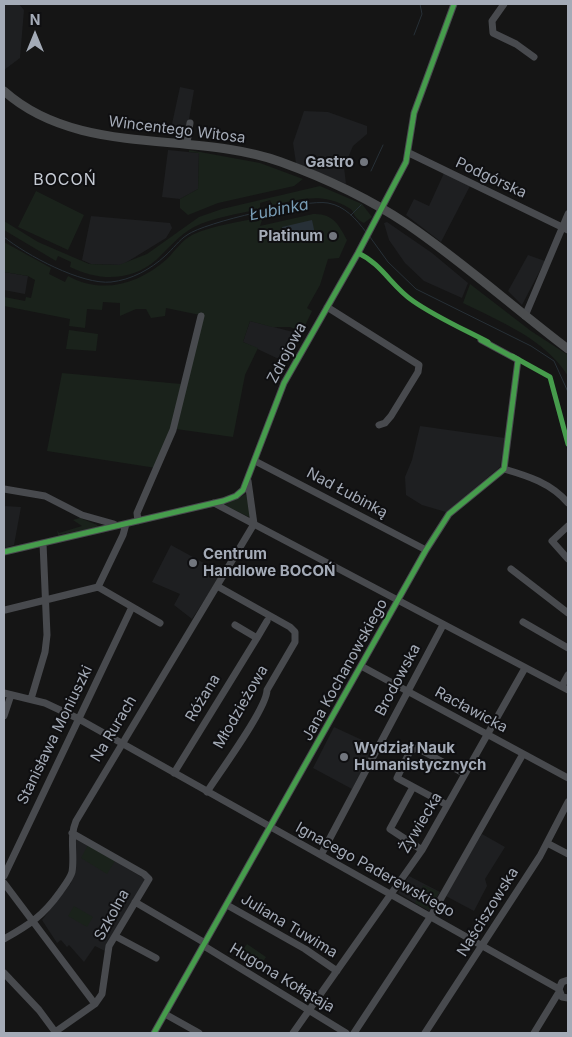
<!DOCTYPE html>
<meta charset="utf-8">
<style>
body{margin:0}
#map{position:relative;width:572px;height:1037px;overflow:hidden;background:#151515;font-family:Inter,sans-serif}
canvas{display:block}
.frame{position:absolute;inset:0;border:5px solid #a4abb7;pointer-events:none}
.north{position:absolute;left:10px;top:10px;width:50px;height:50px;-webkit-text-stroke:4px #0f0f11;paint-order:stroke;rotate:0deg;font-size:14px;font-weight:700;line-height:20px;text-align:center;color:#a4abb7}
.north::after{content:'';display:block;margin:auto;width:18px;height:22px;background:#a4abb7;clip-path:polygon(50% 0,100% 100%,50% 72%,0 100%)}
</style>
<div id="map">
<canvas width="572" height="1037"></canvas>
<div class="frame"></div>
<div class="north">N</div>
</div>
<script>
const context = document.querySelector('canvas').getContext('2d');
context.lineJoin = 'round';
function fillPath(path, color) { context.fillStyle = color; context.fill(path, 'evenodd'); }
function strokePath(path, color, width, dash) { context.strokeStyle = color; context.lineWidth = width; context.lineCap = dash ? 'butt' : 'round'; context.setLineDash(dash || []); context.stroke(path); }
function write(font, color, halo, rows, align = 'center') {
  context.font = font + ' Inter,sans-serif'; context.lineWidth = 4; context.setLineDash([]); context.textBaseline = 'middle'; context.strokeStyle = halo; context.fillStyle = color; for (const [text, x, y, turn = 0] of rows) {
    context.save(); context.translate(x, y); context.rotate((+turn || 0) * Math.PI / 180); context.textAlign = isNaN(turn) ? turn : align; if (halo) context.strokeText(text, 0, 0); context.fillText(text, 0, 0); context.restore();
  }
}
fillPath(new Path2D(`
 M4 4H19L24 10 20 58 4 70Z
 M180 87 194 90 186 137 170 133Z
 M304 111 328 112 367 126V134L353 146 344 167 346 184 296 163 293 143Z
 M168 150 199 153 198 189 180 199 162 197Z
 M444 173 470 186 441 242 406 215 414 199 429 206Z
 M91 216 170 223 172 228 166 238 122 265 91 264 82 260Z
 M387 222 432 253 468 283 462 298 424 281 405 263 389 240 384 223Z
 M528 255 545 261 522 305 508 291Z
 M4 272 28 276 25 294 4 290Z
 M250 321 297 333 285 362 243 342Z
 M420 426 505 438 500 467 446 512 422 505 406 495 405 477 412 460Z
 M4 506 21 507 14 545 4 548Z
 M171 545 222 573 192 619 174 605 180 594 152 582Z
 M334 727 375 746 352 789 313 768Z
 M482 834 505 847 485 879 487 886 474 911 444 895Z
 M75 837 145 879 105 951 95 946 84 962 69 945 67 947 61 940 57 943 42 920 71 883Z
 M409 876 440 892 429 911 398 893Z`), '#1e1f21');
fillPath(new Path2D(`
 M189 150 260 163 303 179 294 186 218 203 188 215 180 208V199L198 189 199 153 189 152Z
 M320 186 362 204 372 217 364 223C352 217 355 211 349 208 324 192 300 199 272 205L270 200 260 203V209C238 214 214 217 194 227 179 235 168 249 156 260 130 282 99 281 70 267L71 262 58 256 56 261 4 230V221L38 242 89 264 119 265 147 254 199 217 222 209Z
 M36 191 84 215 68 250 18 227Z
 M313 214C333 213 339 225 347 240L339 258 328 259 320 285 307 308 312 311 302 332 290 327H272L250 321 243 342 258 348 245 375 233 437 176 429 200 315 166 308 165 316 151 318 146 309H136L120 316V303L103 302 102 310 87 309 85 328 69 326 70 319 4 306V297L25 301 26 297 31 298 35 280 28 276 4 272V242L51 268 49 274 65 282 68 276C102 295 139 284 167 259 175 251 182 240 192 235 213 225 240 222 263 217L260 226Z
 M470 284 531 331 568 355V376C545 339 501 322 463 303Z
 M69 330 98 334 96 351 66 349Z
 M62 373 181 384 171 430 156 468 47 451Z
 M246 494 251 515 249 517 224 505Z
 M80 518 97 525 98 527 58 535 57 530 59 533 82 526 73 520Z
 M88 845 115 861 107 874 81 858Z
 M423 885 439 892 429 910 415 903Z
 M74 906 93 917 87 927 68 916Z
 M247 944 266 957 258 970 238 957Z`), '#1a221b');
fillPath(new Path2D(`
 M312 220 315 234 285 241 282 227Z`), '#273037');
strokePath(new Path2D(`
 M414 35 422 14 420 4
 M371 171 383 145
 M351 215 361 205
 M4 237C26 255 82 285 111 282 131 280 151 269 165 256 173 249 179 240 187 235 205 222 306 199 328 203 345 206 356 219 366 232
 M370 237 388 262 416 289 531 346 554 361 568 392`), '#273037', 1);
strokePath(new Path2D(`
 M504 4 492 21 493 33 516 44 534 57
 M187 143 190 123
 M409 153 568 230
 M327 307 419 365 418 372 391 416 385 423 379 425
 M525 316 568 214
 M255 461 426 550
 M504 469C528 476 551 483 568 503
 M4 489 45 496 82 515 114 524
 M214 503 568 690
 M138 521 137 513 173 430 201 316
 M568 526 552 541 568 559
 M4 552 223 501 236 496 243 490 284 383 358 253 406 162 414 113 454 4
 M511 569 568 613
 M98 587 160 623
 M98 587 123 535 126 524
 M5 610 98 587
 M523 622 568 648
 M257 638 267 621
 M361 666 568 778
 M562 686 568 675
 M4 693 45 703 77 718 559 989
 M31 699 45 652 47 635 43 543
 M4 716 11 695
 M174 773 257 638 235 625
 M413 787 390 829 422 850
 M207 792C219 773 267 708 267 690L295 642V632L290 627 217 586
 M447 805 397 778 410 751 417 748 465 774
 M547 843 568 854
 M321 855 443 625
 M4 876 132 607
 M4 883 95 1004
 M135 902 205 943
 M227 905 305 949 337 971
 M115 936 156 958
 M4 939C29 925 43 916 60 892 64 886 70 879 72 872 75 855 69 837 76 821L254 524 248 481
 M204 946 346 1033
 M4 973 39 1010 56 1033
 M568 980 562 982 559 989 562 997 568 998
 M165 1014 199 1033
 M55 1032 95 1004 102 994 109 946 149 879 144 874 72 833
 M154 1033 426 550 449 514 504 469 518 360 481 340
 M293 1033 422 850 525 668
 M354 1033 431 916 523 754
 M425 1033 540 856 568 802
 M534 1033 559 992`), '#484a4e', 7);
strokePath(new Path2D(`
 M4 91C79 158 192 130 281 162 325 178 368 198 407 224 463 262 514 308 568 349`), '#4b4d4f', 9);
strokePath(new Path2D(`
 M358 253C382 264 392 287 413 301 436 317 463 329 488 342
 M512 356 550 377 568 444
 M4 552 223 501 236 496 243 490 284 383 358 253 406 162 414 113 454 4
 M154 1033 426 550 449 514 504 469 518 360 481 340`), '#469c4c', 5);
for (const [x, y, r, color] of [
 [364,162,5,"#72767e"],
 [333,236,5,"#72767e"],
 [193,563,5,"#72767e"],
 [344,757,5,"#72767e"]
]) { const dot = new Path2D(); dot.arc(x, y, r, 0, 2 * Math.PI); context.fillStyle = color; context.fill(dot); strokePath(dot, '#0f0f11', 2); }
write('15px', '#a4abb7', '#0f0f11', [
 ["Wincentego Witosa",177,130,7],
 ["Podgórska",491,178,25],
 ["Zdrojowa",287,353,-62],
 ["Nad Łubinką",347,493,28],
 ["Jana Kochanowskiego",345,670,-61],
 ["Brodowska",398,680,-62],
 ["Różana",203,698,-59],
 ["Młodzieżowa",241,707,-60],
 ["Racławicka",471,710,28],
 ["Na Rurach",114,729,-59],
 ["Stanisława Moniuszki",55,735,-64],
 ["Żywiecka",421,823,-59],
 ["Ignacego Paderewskiego",375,870,29],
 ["Naściszowska",488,912,-58],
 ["Szkolna",112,915,-61],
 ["Juliana Tuwima",289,926,31],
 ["Hugona Kołłątaja",282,978,31]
]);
write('bold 15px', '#a4abb7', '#0f0f11', [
 ["Gastro",354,162],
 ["Platinum",323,236],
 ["Centrum",203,554,"left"],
 ["Handlowe BOCOŃ",203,571,"left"],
 ["Wydział Nauk",354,748,"left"],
 ["Humanistycznych",354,765,"left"]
], 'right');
context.letterSpacing = '1px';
write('16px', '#c5cad3', '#0f0f11', [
 ["BOCOŃ",65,180]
]);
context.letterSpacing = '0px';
write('italic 16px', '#789cb5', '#0f0f11', [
 ["Łubinka",279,210,-11]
]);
</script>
